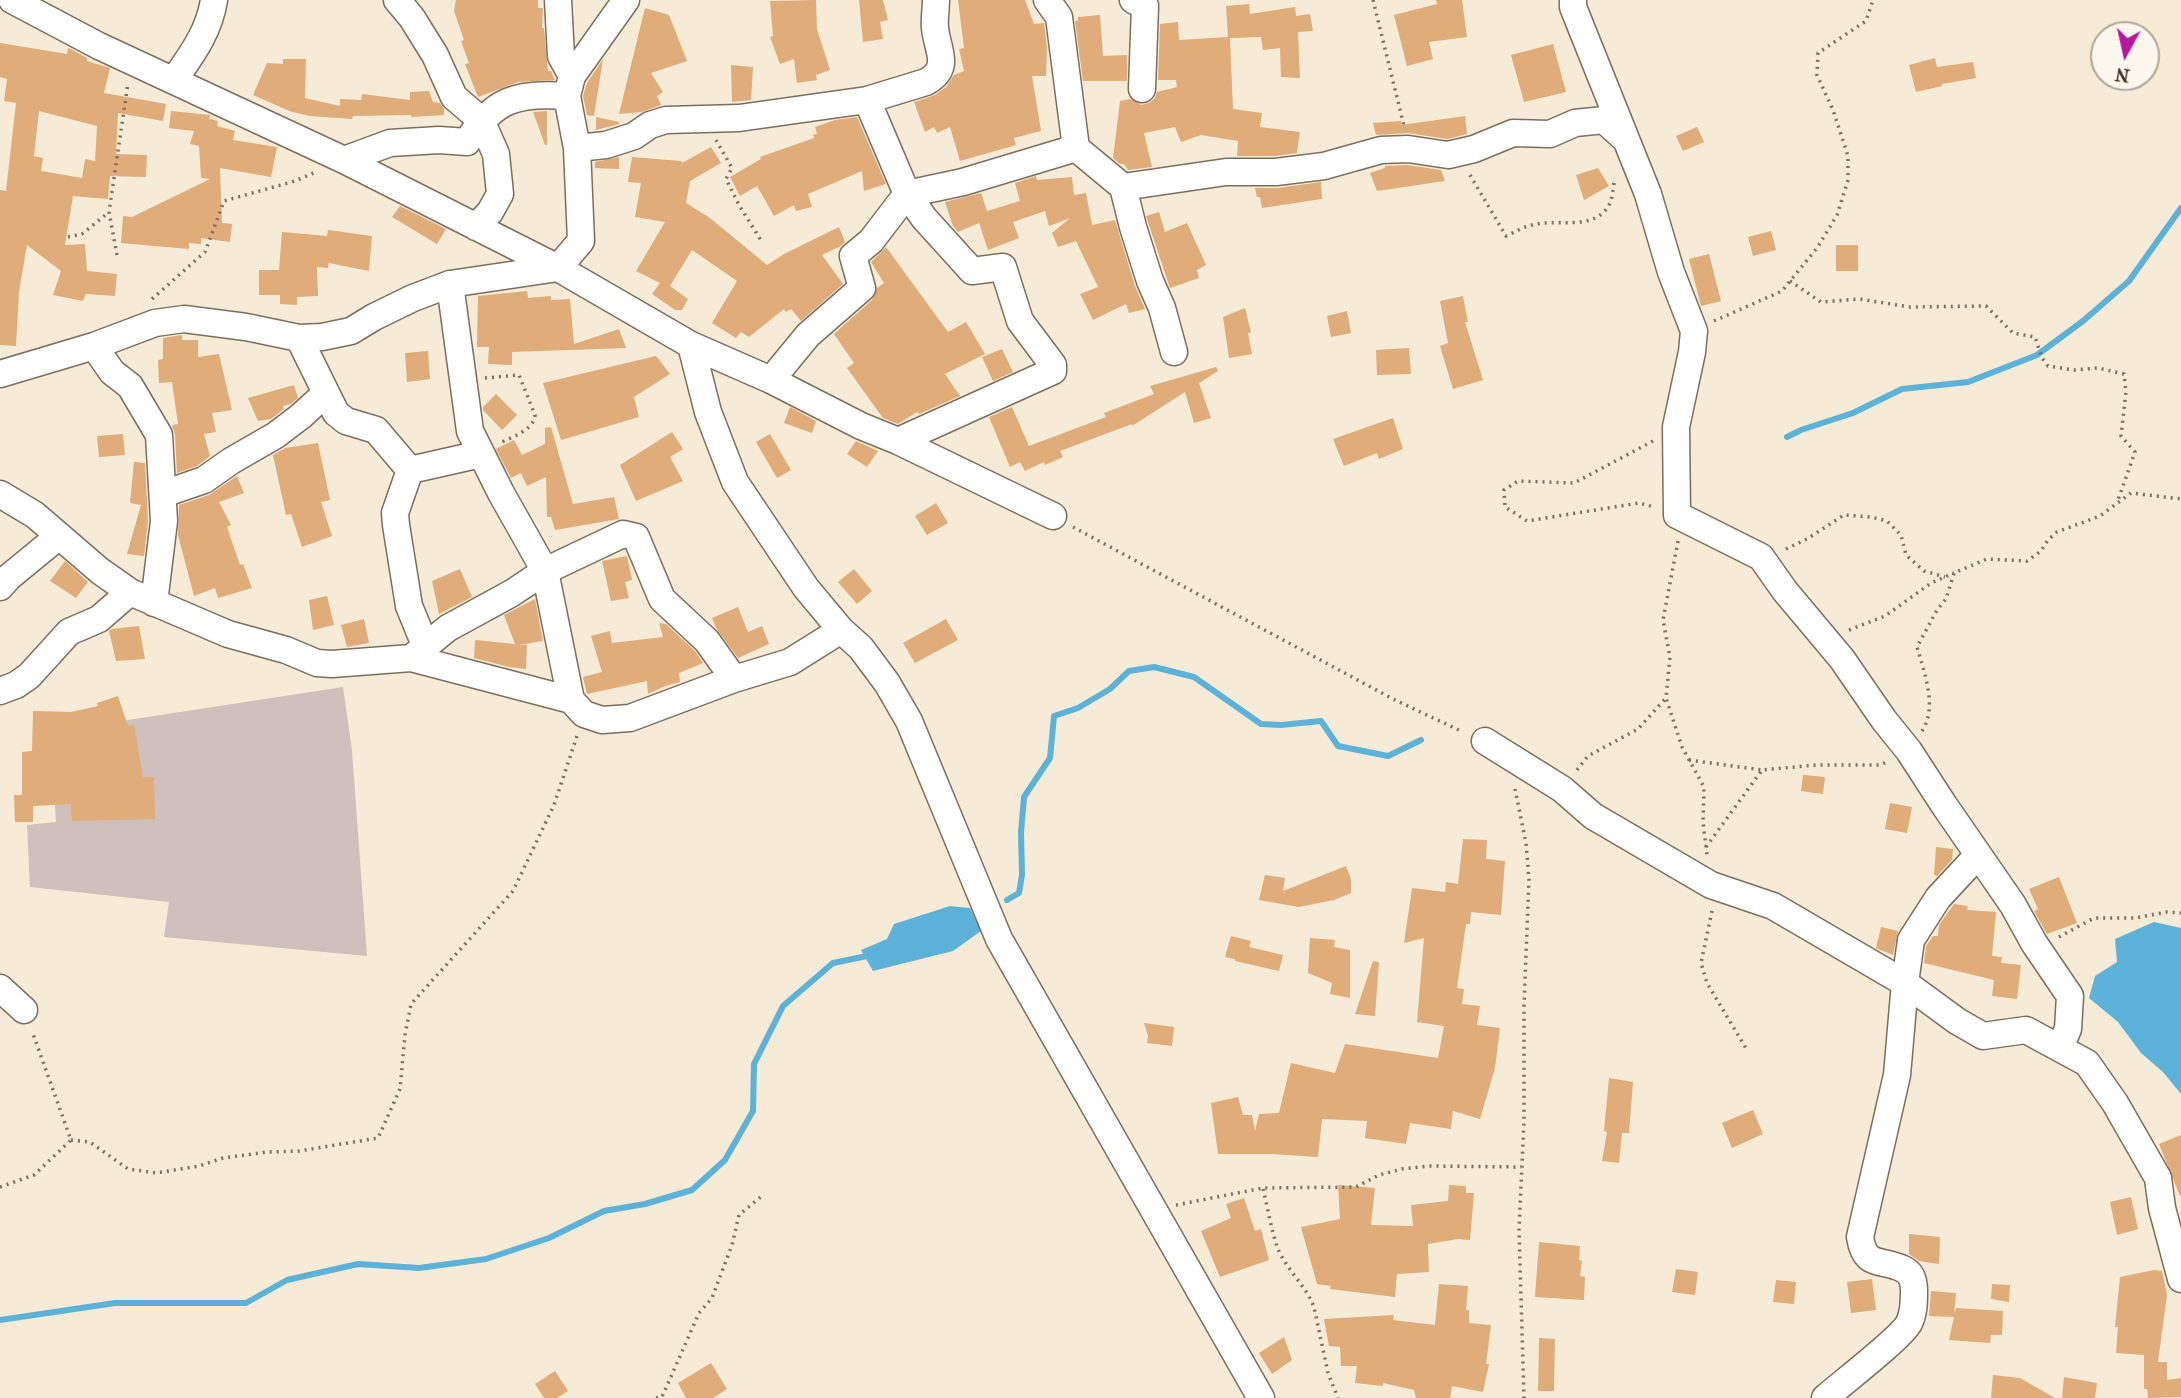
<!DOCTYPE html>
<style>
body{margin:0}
#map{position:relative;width:2181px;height:1398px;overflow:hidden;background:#f5ebd6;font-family:"IM FELL French Canon",serif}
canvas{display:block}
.north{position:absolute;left:2090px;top:21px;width:70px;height:70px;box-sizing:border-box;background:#fbf7ec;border:2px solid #aea59a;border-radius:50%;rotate:188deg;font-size:19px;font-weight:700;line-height:28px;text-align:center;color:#3b2a1e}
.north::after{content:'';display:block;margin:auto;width:24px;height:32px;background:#b5179e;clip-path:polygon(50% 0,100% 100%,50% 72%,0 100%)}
</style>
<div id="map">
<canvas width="2181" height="1398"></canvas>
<div class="north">N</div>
</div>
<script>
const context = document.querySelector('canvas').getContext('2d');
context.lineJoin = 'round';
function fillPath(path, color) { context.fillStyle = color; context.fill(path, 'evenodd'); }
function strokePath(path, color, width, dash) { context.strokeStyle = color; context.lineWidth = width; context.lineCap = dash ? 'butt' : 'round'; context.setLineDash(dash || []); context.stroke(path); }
fillPath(new Path2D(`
 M343 687 352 751 367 956 164 937 169 902 30 887 27 825 56 822 50 732Z`), '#cfc0bb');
fillPath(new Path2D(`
 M950 906 970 908 981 931 953 951 873 971 861 950 887 939 894 924Z
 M2154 922 2181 928V1094L2163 1072 2141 1053 2118 1022 2089 998 2095 976 2117 962 2115 939Z`), '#5db2d9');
strokePath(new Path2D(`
 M1787 437 1801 430 1853 413 1902 389 1968 382 2037 355 2083 321 2129 281 2181 208
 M1007 900 1019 893 1022 875 1021 832 1024 797 1050 758 1054 716 1078 708 1110 689 1129 671 1154 667 1194 677 1261 724 1281 725 1321 721 1338 746 1388 756 1421 740
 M0 1320 115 1303H246L287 1280 358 1264 419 1268 486 1259 549 1238 604 1211 645 1204 692 1190 725 1160 753 1111 754 1064 783 1006 833 963 872 955`), '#5db2d9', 6);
fillPath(new Path2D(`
 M456 0H538V8H543L542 28H544L548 71H551L555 80 518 82 478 97 465 64 469 63 461 41 464 40 454 11Z
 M816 0 817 29 830 70 816 75 817 80 797 83 794 59 780 64 770 37 773 36 770 1Z
 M859 0H883L888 20 880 22 883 39 863 42Z
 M958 0H1025L1034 24 1044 23 1047 48 1046 76H1032L1041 131 1014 138 1016 145 960 161 950 127 937 133 934 127 925 132 914 102 935 95 946 87 954 75 964 71 959 49 964 48Z
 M1436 0H1462L1467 37 1429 42 1433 59 1407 66 1394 15 1437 4Z
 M1249 4 1250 14 1295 7 1296 16 1310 14 1313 31 1298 32 1300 78 1281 77 1280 48 1263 50 1261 37 1230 38 1233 109 1262 113 1260 127 1300 132 1297 153 1275 156H1237L1238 141 1201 135 1181 142 1175 127 1144 133 1152 167 1128 170 1124 164H1120L1113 158 1120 101 1130 99 1141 105 1149 103 1155 98 1157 92 1177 87 1176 80H1158L1160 24 1178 22 1179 40 1228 37 1226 6Z
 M645 8 669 15 687 61 651 73 663 92 657 96 661 105 642 112 619 114Z
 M1100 15 1103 56 1127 55V81H1083L1075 21H1078V17Z
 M0 43 67 54 68 48 71 49 87 58V61L110 68 104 93 166 104 163 121 118 113 116 154 147 155 146 177 110 176 108 199 73 196 65 245 85 244 87 271 117 274 115 296 86 294 83 301 53 295 61 271 27 245 19 292 16 346 0 345V190L6 191 16 103 4 101 7 79 0 77ZM39 111 97 126 95 161 85 159 82 178 41 171 43 158 34 156Z
 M1553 44 1566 92 1524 102 1511 55Z
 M1935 58 1937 67 1973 62 1976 78 1942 84V86L1916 92 1909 65Z
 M283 59H306L305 98 340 106V99L361 100 362 94 410 100V92L429 91 433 102 440 103 444 109V115L411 117V115L353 116 352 119 310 116 292 112 253 95 267 63 283 64Z
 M603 59 594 116 587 115 583 96 587 83Z
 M731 65 753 67 751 100 732 102Z
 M171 111 210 115 209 119 218 121 217 126 235 131 233 140 277 147 271 177 220 168 222 223 232 224 230 242 201 238V244L189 243V249L121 243 123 216 132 217 210 179 201 178 199 146 190 144 194 131 169 128Z
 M547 111V145H545L533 112Z
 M1465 116 1467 134 1447 139 1408 133 1376 135 1373 123 1401 121V125Z
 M596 117 619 122V124L596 130Z
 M857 117 886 184 864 191 862 171 808 194 812 207 796 211 794 205 774 216 757 186 740 196 730 177 761 159 760 157 814 138 813 135 817 134 815 127 835 120Z
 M1697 127 1704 142 1683 151 1676 136Z
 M711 147 721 163 690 181 686 203 710 218 767 265 784 254 839 227 845 242 841 246 822 255 843 284 801 321 791 309 786 312 784 309 749 337 741 332 736 338 712 323 737 281 692 250 670 286 688 299 682 310H675L652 294 660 283 636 271 665 222 635 217 641 183 628 182 632 157 681 161 682 163Z
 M619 157V169L595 168V162Z
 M1407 165 1441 170 1445 181 1377 191 1370 173 1385 168V166Z
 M1598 168 1609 186 1584 200 1576 175Z
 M1036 176 1037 180 1072 177 1074 195 1086 193 1092 225 1115 220 1135 286 1145 309 1129 313 1126 304 1093 320 1080 294 1098 287 1076 241 1058 247 1052 233 1070 218 1049 226 1045 211 1013 222 1019 238 988 250 979 223 958 232 953 226 945 202 981 193 987 211 1020 201 1015 183Z
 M1321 182 1322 199 1262 208 1260 197H1257L1255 188H1278Z
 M400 206 446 229 437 244 392 217Z
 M1159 212 1165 232 1187 223 1206 265 1197 270 1199 278 1170 288 1146 216Z
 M328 230 372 236 369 271 329 263 328 268 317 267 318 296 297 297V305L280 304V295H259V270H279L282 232 327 236Z
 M1771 231 1776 250 1753 256 1748 237Z
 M1836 245H1858V271H1836Z
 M886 247 948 332 966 322 985 354 945 374 960 396 919 414 917 412 898 424 883 418 847 368 854 363 834 334 872 300 877 288 884 283 871 262Z
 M1709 254 1721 301 1701 306 1689 259Z
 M527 291 528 298 551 296V300L570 299 574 344 619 329 626 348 512 352V365L488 364 489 347H477L478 296Z
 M1463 296 1468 322H1465L1483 380 1453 389 1440 346 1448 343 1440 301Z
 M1245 308 1251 332 1248 333 1252 354 1229 358 1223 317Z
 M1347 311 1351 333 1331 337 1327 316Z
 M182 335V340H198V357L219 354 232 410 212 413 216 432 204 434 210 456 197 466 177 473 175 434 172 425 178 424 172 382 159 383 158 360 163 359V338Z
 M1409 348 1411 374 1377 375 1376 350Z
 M1002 349 1013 372 993 381 982 357Z
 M428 351 430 379 407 382 405 353Z
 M656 356 670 374 634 397 639 417 561 440 543 383Z
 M1216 367 1218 371 1199 383 1211 418 1194 423 1185 392 1132 426V424L1060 451 1063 457 1045 465 1044 462 1025 471 1020 462 1010 467 989 417 1012 407 1029 446 1106 417 1104 413 1154 394 1150 386Z
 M294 385 298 398 291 404 283 406 284 409 271 419 258 421 248 398Z
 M496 394 517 415 502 430 483 410V407Z
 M790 407 816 421 812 433 784 423Z
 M1393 418 1403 449 1379 459 1377 453 1344 466 1333 439Z
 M551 427 573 504 614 497 619 519 555 530 551 517H547L546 477 527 486 521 473 511 478 496 449 514 440 522 455 545 444V428Z
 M672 432 683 449 670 457 683 481 636 501 620 465Z
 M123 434 125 455 99 457 97 436Z
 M770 434 791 470 777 478 756 442Z
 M856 441 878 451 867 467 847 454Z
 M318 443 330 500 321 502 332 536 302 547 291 514 286 515 273 455 285 448Z
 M134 462 145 463 148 521 144 556 127 554 141 505 130 503Z
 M237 476 244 493 219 502 231 525 227 527 240 565 243 564 252 588 218 598 215 588 194 596 178 535 179 505 209 495Z
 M936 503 948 523 927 535 915 516Z
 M627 556 632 580 625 582 629 598 611 601 602 561Z
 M65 561 88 582 76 598 50 581Z
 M460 569 472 597 439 614 432 581Z
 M854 569 872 591 857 604 838 582Z
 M327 596 334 625 313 630 309 600Z
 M535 599 543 641 519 645H527L526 669 509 667 474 658 475 640 515 644 504 615Z
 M738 607 748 632 762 626 769 644 738 658 716 628 712 618Z
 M364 619 369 643 347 647 341 625Z
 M946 619 958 640 915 663 903 643Z
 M659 623 666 624 695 651 703 663 679 673 680 682 665 686 648 694 647 681 587 694 583 677 602 672 591 636 610 631 612 643 663 637Z
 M139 626 145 659 116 661 109 631 112 629Z
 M118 696 128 726 134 725 143 777H154L155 819 72 821 71 804 33 806V822H15L14 795H22V752L32 751 33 711 71 712 98 706 97 703Z
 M1803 775 1825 777 1823 794 1801 791Z
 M1890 803 1912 807 1907 833 1885 829Z
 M1463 839 1487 840 1486 859 1505 861 1501 915 1471 912 1470 924H1466L1457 988 1464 989 1462 1004 1480 1006 1477 1025 1500 1028 1495 1068 1480 1119 1453 1111 1451 1129 1410 1123 1406 1144 1365 1138 1367 1121 1322 1119 1318 1157 1272 1154H1218L1211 1103 1238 1097 1243 1115H1252L1255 1131 1259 1114 1279 1113 1291 1063 1335 1073 1345 1044 1438 1058 1444 1026 1417 1022 1424 938 1404 943 1412 888 1445 892 1446 882 1458 884Z
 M1936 847 1953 849 1952 860 1937 876 1934 875Z
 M1346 866 1351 879V893L1334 900 1299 907 1259 900 1265 875 1285 878 1283 891Z
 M2059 877 2077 923 2047 934 2034 911 2038 909 2029 889Z
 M1954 904 1968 906 1967 910 1996 912 1992 956 2002 957 2001 963 2021 965 2017 999 1992 996 1994 980 1924 963 1926 946 1933 936H1938L1939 925Z
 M1881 927 1898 931 1893 955 1876 948Z
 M1231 936 1251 941 1249 947 1283 955 1279 971 1235 961V959L1225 957Z
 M1310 938 1335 940 1334 947 1350 950V998L1330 994 1332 983 1308 973Z
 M1373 961 1379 962 1375 1016 1355 1014Z
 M1144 1023 1174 1027 1172 1046 1147 1043 1148 1036Z
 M1609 1078 1633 1082 1629 1133H1622L1619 1163 1602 1161 1607 1132 1604 1131Z
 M1753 1110 1763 1134 1732 1148 1722 1123Z
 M2181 1135V1195L2180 1196 2159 1144Z
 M1338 1185 1375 1188 1371 1225 1413 1226 1411 1205 1448 1201 1449 1185 1466 1186V1193H1474L1470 1240 1458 1239 1428 1244 1429 1272 1397 1274 1395 1297 1330 1289 1331 1286 1317 1284 1301 1227 1340 1219Z
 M2131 1197 2138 1229 2117 1235 2110 1202Z
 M1244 1198 1255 1231 1261 1229 1269 1260 1220 1277 1201 1231 1231 1218 1226 1204Z
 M1909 1234 1940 1237 1939 1264 1919 1261 1909 1254Z
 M1539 1242 1580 1246 1579 1260 1582 1261 1580 1276 1585 1277 1584 1300 1535 1297Z
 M1676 1269 1698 1272 1695 1295 1672 1292Z
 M2154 1270 2162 1271 2167 1295 2158 1362H2167V1380L2181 1378V1397L2148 1398 2147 1389H2144V1355L2116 1353 2118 1327H2115L2120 1277Z
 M1872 1279 1876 1310 1851 1313 1847 1282Z
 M1776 1280 1796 1282 1794 1304 1773 1302Z
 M1439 1284 1468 1286 1466 1310H1469V1323L1491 1325 1486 1364H1489L1483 1392 1452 1386 1450 1398H1416L1414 1390 1383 1383V1386L1355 1383 1357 1366H1341L1340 1347 1329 1346 1324 1319 1394 1315 1393 1320 1435 1325Z
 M1992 1284 2010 1285 2009 1302 1991 1299Z
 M1931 1291 1956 1293 1954 1314 1956 1308 2003 1311 2002 1335H1991L1990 1343 1949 1340 1954 1317 1929 1316Z
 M1284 1337 1292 1360 1272 1374 1259 1353Z
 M1539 1338 1555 1339 1554 1391H1538Z
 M711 1363 727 1389 713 1398H686L678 1383Z
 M555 1371 568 1391 557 1398H544L535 1384Z
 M1993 1375 2020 1378 2055 1398H1991Z
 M2064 1377 2097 1383 2095 1398H2062Z`), '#dfac7a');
const minor = new Path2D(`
 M12 0 99 46 344 160 558 268 691 345 708 412 735 482 806 588 841 630 861 648 887 683 909 721 999 939 1261 1398
 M397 0 412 18 435 55 454 97 481 120 496 154 500 194 490 212 476 227
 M558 0 561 56 572 76
 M1047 0 1059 17 1076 148 1123 187 1133 227 1150 281 1162 308 1174 352
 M1133 0 1145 6 1142 89
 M1573 0V7L1648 194 1671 272 1694 331 1692 352 1676 427 1677 515 1761 557 1785 591 1842 659 1884 720 1909 751 1944 805 2013 905 2034 943 2070 996 2068 1029 2060 1047
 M174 80C192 54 209 32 214 0
 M867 100 907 194 924 218 972 271 1003 267 1020 321 1053 365V371L898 441
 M577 148 606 145 634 136 650 125 666 120 739 118 867 100 926 82C952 68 937 50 935 28 934 19 936 9 936 0
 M344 160 390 143 439 140 467 142C493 99 518 92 567 96
 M1123 187 1226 172H1276L1324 166 1381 150 1408 149 1448 155 1474 149 1513 133 1550 134 1575 123 1604 120 1624 138
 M299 338 336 413 346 421 376 430 410 470 395 513 396 525 409 606 425 645
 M691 345 771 380 861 426 898 441 1053 516
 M94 346 112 372 130 386 159 435 164 521 154 603
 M0 374 94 346 155 323 184 319 246 327 299 338 322 337 351 331 374 317 413 298 450 284 558 268 581 241 577 148 567 96 572 76 626 0
 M771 380 808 335 862 288 853 256 871 241 907 194 963 182 1076 148
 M410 470 481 454
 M0 494 35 515 100 571 130 592 228 634 286 650 317 663 332 664 411 658 448 628 512 593 545 571 623 534 636 537 662 599 707 641 734 679
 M163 494 204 480 231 461 276 435 301 416 325 394
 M0 587 9 577 59 536
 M411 658 571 700 545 571 501 493 470 431 450 284
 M0 691 16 685 29 676 69 632 99 619 130 592
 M571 700 584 714 602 720 630 718 734 679 790 662 841 630
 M1485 741 1562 789 1593 816 1711 885 1773 906 1905 983 1957 1021 1983 1036 2026 1030 2087 1063 2115 1103 2158 1178 2162 1208 2181 1279
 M0 988 24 1010
 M1825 1398C1841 1384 1902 1337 1909 1323 1914 1313 1914 1302 1914 1291 1914 1282 1912 1273 1903 1269 1881 1258 1865 1269 1860 1237L1897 1075 1905 983 1911 940 1938 898 1978 855`);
strokePath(minor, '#7c6e5e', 29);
strokePath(new Path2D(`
 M1373 0 1404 126
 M716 140 732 168 726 179 739 205 762 242
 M1470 175 1506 236C1515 232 1523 227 1532 225 1556 218 1594 232 1609 205 1613 198 1613 186 1615 178
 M68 237 82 234 109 212
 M117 255 109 212 128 83
 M1790 281 1821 302 1859 299 1910 307 1986 306 2013 333 2035 337 2042 358 2048 366 2074 370 2098 368 2124 374 2126 392 2121 436 2135 452 2117 503
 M152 299 205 252 224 201 295 181 316 172
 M1714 321 1782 291 1817 248 1837 215 1848 180V156L1833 110 1817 75 1818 53 1866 21 1873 0
 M485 378 519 375 535 415C534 430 512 437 500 443
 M1653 441 1574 483 1518 481 1504 490 1505 507 1527 521 1639 503 1654 507
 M1073 527 1393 699 1463 732
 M1678 541 1663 620 1670 657 1666 698 1682 747 1704 787 1703 822 1707 855
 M1786 549 1807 539 1844 515 1871 517 1887 521 1901 535 1906 555 1924 571 1945 577
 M1849 630 1885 616 1931 583 1954 573
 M1922 731C1938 707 1924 672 1917 647L1937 610 1946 599 1954 573 1987 559 2027 561 2041 551 2048 540 2057 532 2100 516 2131 493 2181 499
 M1689 760 1762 770
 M1577 770 1588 756 1638 729 1666 698
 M1515 789 1526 843 1529 879 1524 1005V1121L1519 1230 1524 1398
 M1706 847 1762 770 1816 765H1880L1889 761
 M1712 911 1701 963 1707 983 1747 1050
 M2059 937 2094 918H2135L2167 912 2181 913
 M71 1140 90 1142 128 1169 156 1173 199 1166 223 1158 267 1152 299 1151 378 1138 400 1089 405 1035 411 1004 513 891 554 805 577 736
 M0 1187 34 1175 71 1140 32 1031
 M1263 1189C1268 1208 1271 1230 1278 1249 1287 1270 1306 1286 1314 1307L1328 1373 1338 1398
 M1176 1205 1263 1188 1356 1187 1379 1175 1402 1169 1429 1166 1521 1167
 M656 1398 662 1397 699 1313 712 1298 732 1245 739 1215 763 1195`), '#7c6e5e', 3.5, [2, 5]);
strokePath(minor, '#fff', 26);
</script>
